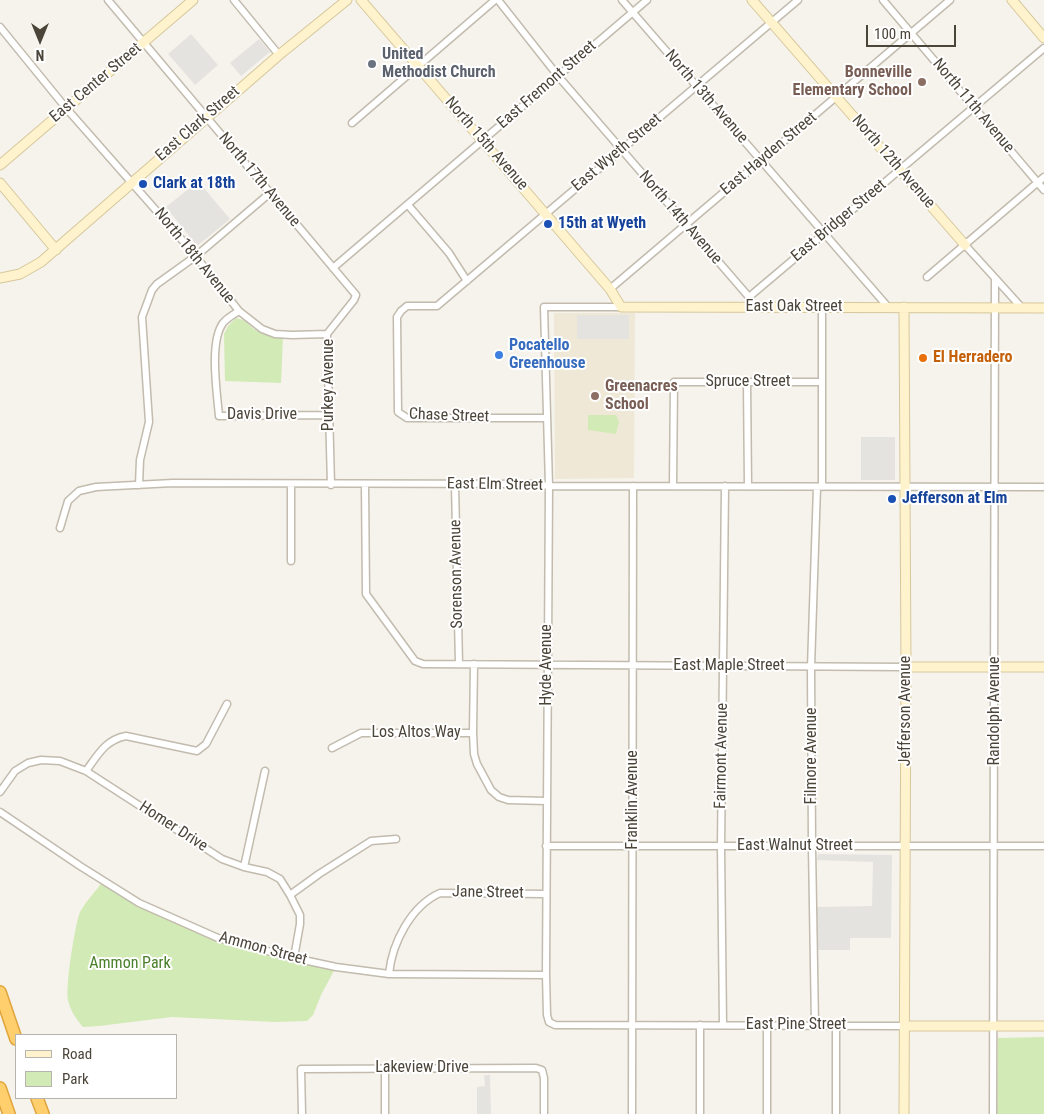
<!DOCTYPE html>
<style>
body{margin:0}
#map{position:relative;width:1044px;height:1114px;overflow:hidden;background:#f6f3ec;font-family:"Roboto Condensed",sans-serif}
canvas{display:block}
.legend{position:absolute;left:15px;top:1034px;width:162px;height:65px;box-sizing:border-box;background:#fff;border:1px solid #b7b4b0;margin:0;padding:6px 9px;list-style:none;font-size:15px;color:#4b4439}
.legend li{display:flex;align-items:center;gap:10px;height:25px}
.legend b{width:25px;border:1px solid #b7b4b0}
.north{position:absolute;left:15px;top:15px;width:50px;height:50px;-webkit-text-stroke:4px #fff;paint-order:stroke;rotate:180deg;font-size:14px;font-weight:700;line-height:20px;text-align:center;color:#4b4439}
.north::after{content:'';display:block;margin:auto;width:18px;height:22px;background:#4b4439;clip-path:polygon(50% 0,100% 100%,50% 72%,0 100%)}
.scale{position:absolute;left:866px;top:25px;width:90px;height:22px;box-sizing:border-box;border:2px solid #4b4439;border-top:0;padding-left:6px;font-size:15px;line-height:18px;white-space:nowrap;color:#4b4439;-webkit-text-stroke:4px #fff;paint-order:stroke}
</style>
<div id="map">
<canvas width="1044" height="1114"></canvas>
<ul class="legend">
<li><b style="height:6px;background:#fff3cd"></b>Road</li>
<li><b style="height:14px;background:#d2eab5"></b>Park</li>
</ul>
<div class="north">N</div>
<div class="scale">100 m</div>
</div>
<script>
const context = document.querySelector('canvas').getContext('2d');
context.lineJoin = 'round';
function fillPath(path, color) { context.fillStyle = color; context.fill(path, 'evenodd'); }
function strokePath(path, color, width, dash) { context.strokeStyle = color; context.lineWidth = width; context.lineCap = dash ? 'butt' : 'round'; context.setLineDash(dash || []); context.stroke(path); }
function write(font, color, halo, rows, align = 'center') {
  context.font = font + ' "Roboto Condensed",sans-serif'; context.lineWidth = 4; context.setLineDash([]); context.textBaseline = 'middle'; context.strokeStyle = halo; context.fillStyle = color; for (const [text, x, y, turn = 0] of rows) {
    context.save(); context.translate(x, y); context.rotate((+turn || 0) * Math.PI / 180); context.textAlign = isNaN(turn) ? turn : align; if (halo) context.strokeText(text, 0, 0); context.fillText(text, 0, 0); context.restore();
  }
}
fillPath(new Path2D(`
 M554 313H635L634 478 555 479Z`), '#efe8d6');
fillPath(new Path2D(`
 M236 318 246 321C254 333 269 336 283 337L281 383 225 381 224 334 228 326Z
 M588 415H616L619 422 616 434 588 430Z
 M103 881 139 903 218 938 336 967 321 995 313 1015 307 1021 275 1022 172 1017 99 1026 83 1027C76 1019 70 1010 68 1000 65 988 75 924 80 912 86 901 96 891 103 881Z
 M1044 1037V1114H997L998 1038Z`), '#d2eab5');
fillPath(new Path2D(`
 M191 34 218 65 195 85 168 54Z
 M259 39 270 52 241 76 230 63Z
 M198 181 230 219 197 246 166 207Z
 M577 315H629V339H577Z
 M861 437H895V480H861Z
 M818 854 892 855 891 938H850V950H817V907L872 906 873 862 817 860Z
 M484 1075H490L491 1114H477V1087L485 1086Z`), '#e5e3e0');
const street = new Path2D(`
 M108 0 356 295 354 300 327 334 331 485
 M234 0 279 55
 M498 0 558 76 749 297
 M622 0 888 307
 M883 0 1044 190
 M0 27 66 108 190 249 239 311 262 329 275 334 292 335 327 334
 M352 123 495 0
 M408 205 449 253 467 281
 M965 245 995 278 993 1114
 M333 268 647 0
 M927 277 1044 177
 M995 278 1022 308
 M610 289 950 0
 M749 297 1044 48
 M621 307H544L549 486 546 975 547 1015 549 1022 555 1025 905 1026
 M822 307V487
 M239 311C234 314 227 318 223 323 209 342 217 393 219 416L328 415
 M747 382 748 486
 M547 418H407L398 412 397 317 401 311 407 306H437L798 0
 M139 485 140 460 149 422 142 317 152 290 157 284 196 256 270 193
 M365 485 366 594 415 661 423 664 906 667
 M455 485 459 664
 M673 486 674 382H822
 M60 528 68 501 79 491 96 487 173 483 532 484 549 486 1044 487
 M291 561V484
 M474 664 473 733 474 754 477 764 491 790 499 797 508 800 546 801
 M332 748 361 733H473
 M86 771C98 755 105 740 126 736L197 751 206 744 227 704
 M0 792 15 771 28 763 41 760 60 761 86 771 222 859 244 867 267 872 280 879 290 895 300 915V924L294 958
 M0 812 80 866 139 903 218 938 294 958 336 967 389 974 546 975
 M546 846H1044
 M244 867 265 771
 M290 895 319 874 371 841 396 839
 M389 974C392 943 411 906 440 893L546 894
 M700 1025V1114
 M723 1025 721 847 725 486
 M767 1025V1114
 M815 1025 812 847 811 667 817 487
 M385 1068V1114
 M302 1114 301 1069 536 1068 542 1070 544 1078V1114
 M632 1114 633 486
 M836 1114V1026`);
const secondary = new Path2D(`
 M361 0 610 289 621 307 1044 308
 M752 0 965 245
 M1012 0 1044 38
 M0 165 193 0
 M0 183 56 250
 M0 278 20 274 41 262 279 55 347 0
 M904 307 906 667 904 1114
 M906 667H1044
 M905 1026H1044`);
const highway = new Path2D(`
 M0 992 16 1039
 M0 1088 9 1114
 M37 1098 43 1114`);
strokePath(street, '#c2bbae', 9);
strokePath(secondary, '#d6c79b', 11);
strokePath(highway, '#e0a43c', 14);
strokePath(street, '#fff', 6);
strokePath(secondary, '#fff3cd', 9);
strokePath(highway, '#ffcf6e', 11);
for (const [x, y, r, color] of [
 [372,64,5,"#6b7280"],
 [922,82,5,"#8d6e63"],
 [143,184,5,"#1a4fb4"],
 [548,224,5,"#1a4fb4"],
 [499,355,5,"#3f7fe0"],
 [923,358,5,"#e8710a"],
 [595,396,5,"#8d6e63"],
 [892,499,5,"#1a4fb4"]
]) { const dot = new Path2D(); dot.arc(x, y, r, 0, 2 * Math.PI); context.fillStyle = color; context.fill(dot); strokePath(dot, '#fff', 2); }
write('bold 16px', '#5b616d', '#fff', [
 ["United",382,55],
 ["Methodist Church",382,73]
], 'left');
write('bold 16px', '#785e54', '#fff', [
 ["Bonneville",912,73],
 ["Elementary School",912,91],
 ["Greenacres",605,387,"left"],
 ["School",605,405,"left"]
], 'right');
write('16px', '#4b4439', '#fff', [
 ["East Center Street",96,83,-40],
 ["East Fremont Street",547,85,-41],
 ["North 13th Avenue",706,97,49],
 ["North 11th Avenue",973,106,50],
 ["East Clark Street",198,124,-41],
 ["North 15th Avenue",486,144,49],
 ["East Wyeth Street",617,153,-40],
 ["East Hayden Street",769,154,-40],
 ["North 12th Avenue",893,162,49],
 ["North 17th Avenue",259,180,50],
 ["North 14th Avenue",680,218,49],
 ["East Bridger Street",839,221,-40],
 ["North 18th Avenue",194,256,51],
 ["East Oak Street",794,307],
 ["Spruce Street",748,382],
 ["Purkey Avenue",329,385,-90],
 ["Davis Drive",262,415],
 ["Chase Street",449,416,2],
 ["East Elm Street",495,485,1],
 ["Sorenson Avenue",457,574,-91],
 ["Hyde Avenue",547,665,-90],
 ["East Maple Street",729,666],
 ["Jefferson Avenue",906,711,-90],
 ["Randolph Avenue",995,711,-90],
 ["Los Altos Way",416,733],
 ["Fairmont Avenue",722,756,-89],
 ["Filmore Avenue",812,756,-90],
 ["Franklin Avenue",633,800,-90],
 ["Homer Drive",173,827,33],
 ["East Walnut Street",795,846],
 ["Jane Street",488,893,1],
 ["Ammon Street",263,949,15],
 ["East Pine Street",796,1025],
 ["Lakeview Drive",422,1068]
]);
write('bold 16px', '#164399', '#fff', [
 ["Clark at 18th",153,184],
 ["15th at Wyeth",558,224],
 ["Jefferson at Elm",902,499]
], 'left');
write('bold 16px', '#366cbe', '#fff', [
 ["Pocatello",509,346],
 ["Greenhouse",509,364]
], 'left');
write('bold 16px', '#c56008', '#fff', [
 ["El Herradero",933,358]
], 'left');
write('16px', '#4a7f2a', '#fff', [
 ["Ammon Park",130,964]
]);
</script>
